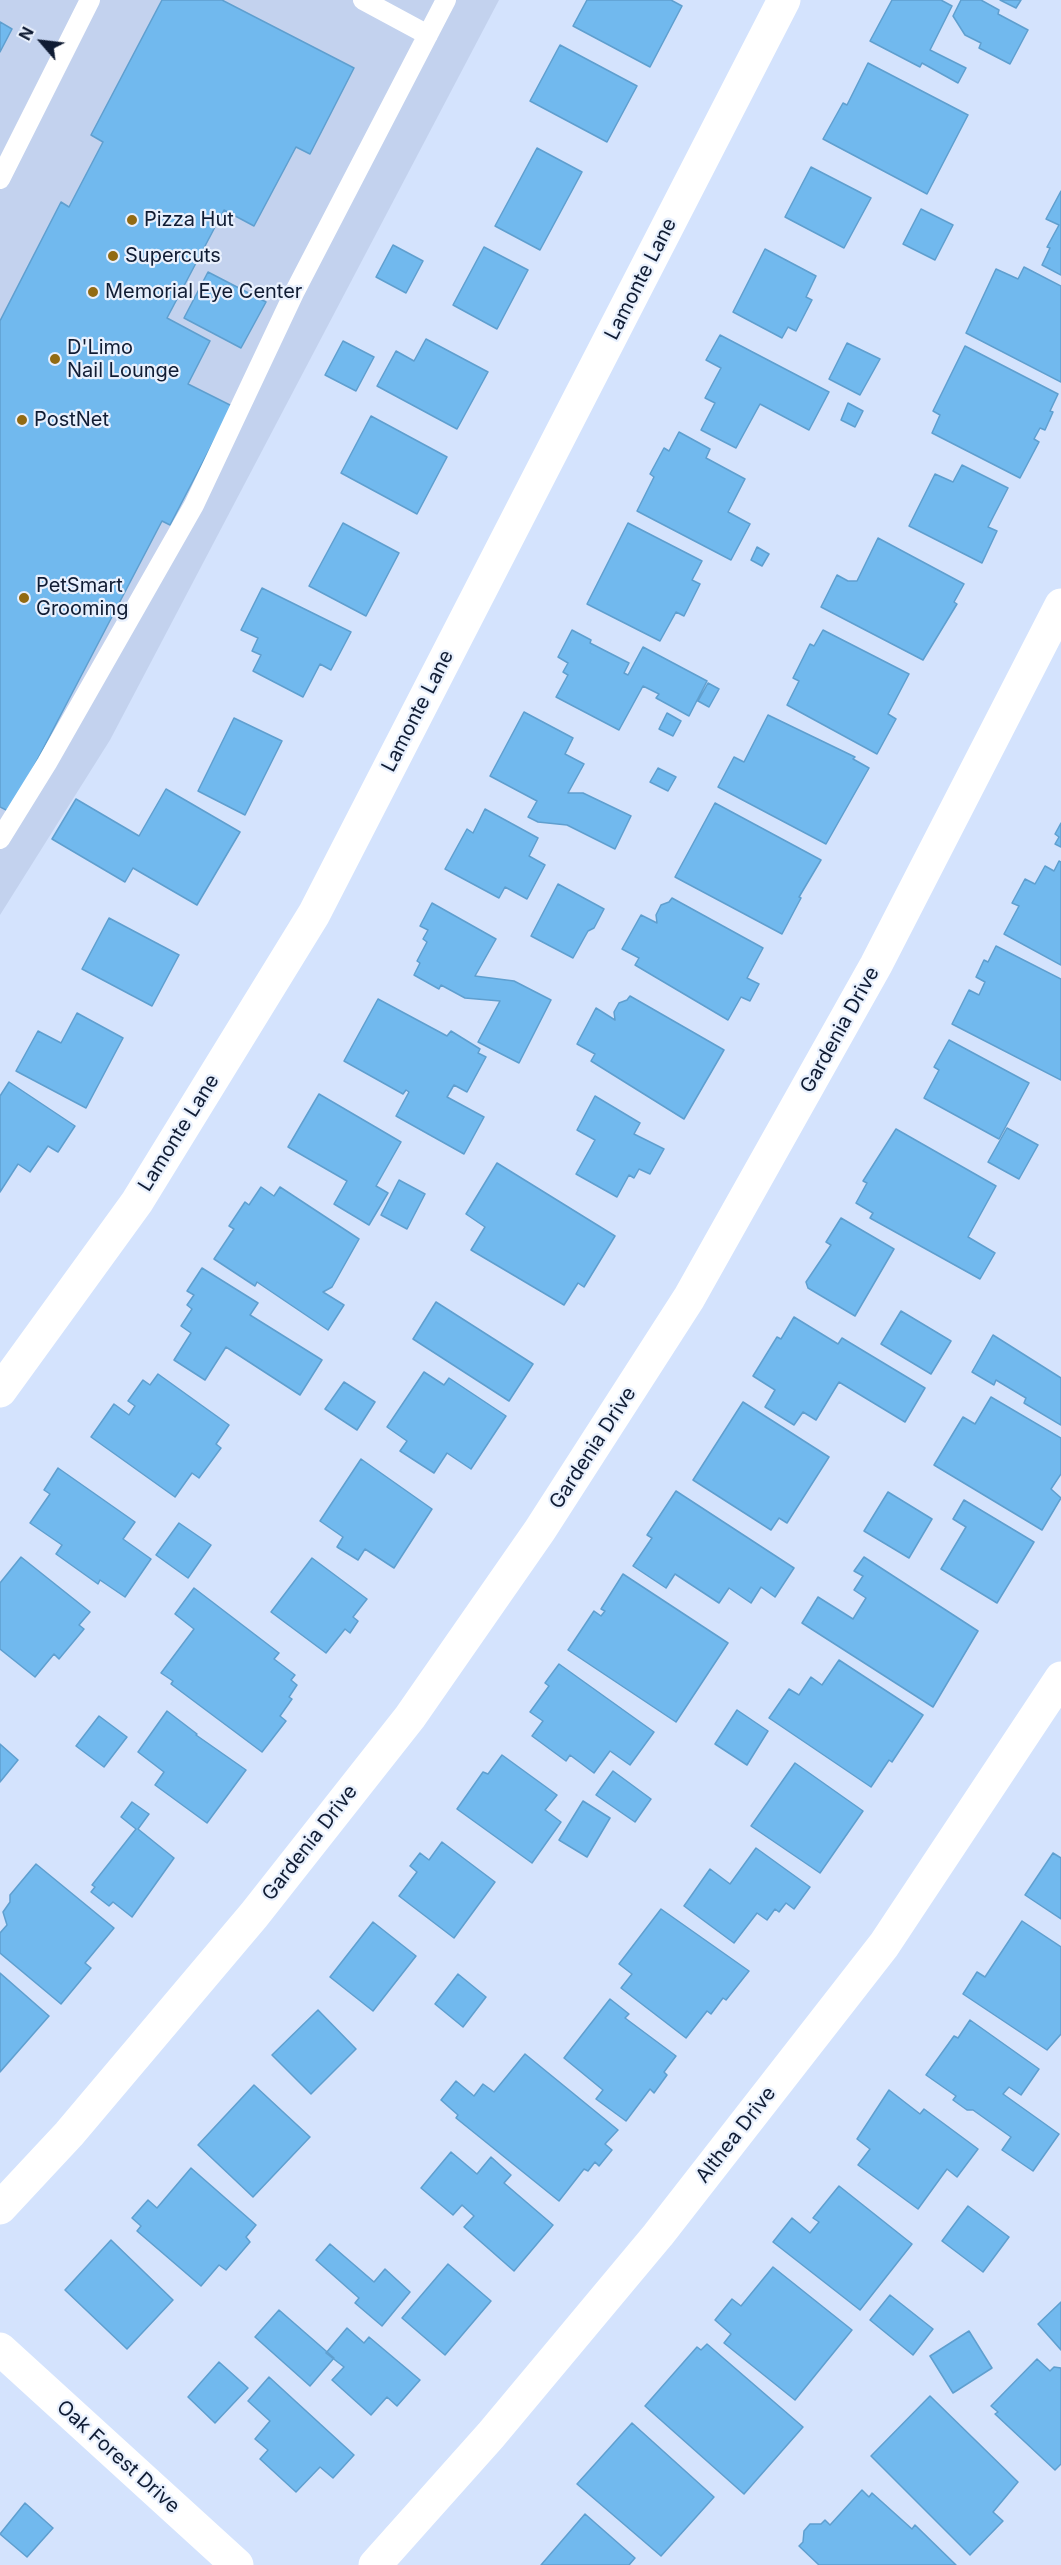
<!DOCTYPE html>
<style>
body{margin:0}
#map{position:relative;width:1061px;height:2565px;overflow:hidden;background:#d4e3fd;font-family:Inter,sans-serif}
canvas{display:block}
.north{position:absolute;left:12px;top:12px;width:60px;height:60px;-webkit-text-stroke:4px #e8f0fd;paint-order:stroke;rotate:298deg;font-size:16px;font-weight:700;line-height:24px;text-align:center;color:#101c33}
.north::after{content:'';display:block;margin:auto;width:21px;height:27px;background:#101c33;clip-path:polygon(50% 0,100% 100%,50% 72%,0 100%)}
</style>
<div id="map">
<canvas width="1061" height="2565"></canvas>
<div class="north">N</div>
</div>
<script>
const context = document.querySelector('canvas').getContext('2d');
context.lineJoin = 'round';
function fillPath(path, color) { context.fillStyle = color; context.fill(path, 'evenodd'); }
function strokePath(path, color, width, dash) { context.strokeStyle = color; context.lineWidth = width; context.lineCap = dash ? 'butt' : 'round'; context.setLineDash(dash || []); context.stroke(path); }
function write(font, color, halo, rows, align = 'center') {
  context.font = font + ' Inter,sans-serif'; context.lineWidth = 4.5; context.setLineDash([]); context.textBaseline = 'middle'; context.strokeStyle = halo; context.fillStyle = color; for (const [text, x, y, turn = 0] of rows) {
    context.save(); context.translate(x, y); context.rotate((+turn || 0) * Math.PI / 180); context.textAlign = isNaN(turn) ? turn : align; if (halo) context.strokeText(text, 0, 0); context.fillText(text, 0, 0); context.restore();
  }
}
fillPath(new Path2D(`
 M0 0H499L110 740 0 915Z`), '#c3d2ee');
const building = new Path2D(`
 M162 0H222L354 68 310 154 296 147 254 226 224 210 167 318 210 341 188 384 232 406 170 525 162 521 10 812 0 807V321L61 202 69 207 103 142 91 135Z
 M587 0H671L682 6 650 67 573 26Z
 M892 0H941L952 6 930 50 966 68 958 83 922 63 920 67 870 41Z
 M961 0H981L999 10 998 14 1028 30 1010 64 979 48 981 43 965 35 953 16Z
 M1000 0H1021L1016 8Z
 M0 22 12 29 0 52Z
 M560 45 637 86 607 142 530 101Z
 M868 63 968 115 927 194 823 139 843 103 847 105Z
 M537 148 582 172 540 250 495 226Z
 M811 167 871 198 844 248 785 217Z
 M1061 191V275L1042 265 1050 248 1047 247 1059 225 1046 219Z
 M921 209 953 225 935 260 903 244Z
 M393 245 423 261 406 293 376 277Z
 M484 247 528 270 497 329 453 305Z
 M765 249 816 276 806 297 812 300 796 331 788 327 782 338 733 312Z
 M1024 267 1061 286V382L966 333 996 269 1018 279Z
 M208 272 266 302 241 348 184 318Z
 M720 335 829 392 809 430 760 404 736 448 701 430 715 403 705 398 721 368 706 360Z
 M426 339 488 372 457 429 377 386 396 351 414 361Z
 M343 341 374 357 356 391 325 375Z
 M847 343 880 359 860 395 829 379Z
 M965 346 1058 394 1050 411 1053 412 1045 430 1040 428 1034 439 1039 442 1020 478 932 433 940 415 933 411Z
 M848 403 863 411 855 427 841 420Z
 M371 416 447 457 417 514 341 473Z
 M679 432 710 449 706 458 745 479 728 512 750 524 731 560 637 511 654 477 650 474 664 448 669 451Z
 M962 465 1008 488 988 527 997 531 982 563 909 526 935 474 953 482Z
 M343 523 399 553 366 616 309 586Z
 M628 523 702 561 692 580 700 584 684 616 676 612 660 641 587 604Z
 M878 538 964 584 954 602 957 604 923 660 821 607 837 575 848 581H857Z
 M757 547 769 554 762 566 751 560Z
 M262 588 351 632 331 670 320 664 303 697 253 671 261 655 252 651 258 638 241 630Z
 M572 630 591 640 590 643 629 663 624 673 628 675 643 647 707 681 689 716 656 698 659 694 643 686 619 730 556 697 568 675 563 672 568 663 558 657Z
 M823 630 909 674 888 714 896 719 877 754 787 705 799 681 793 678 810 644 814 646Z
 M708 683 719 689 709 707 698 701Z
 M524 712 573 738 565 754 584 764 568 793H583L631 816 615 849 567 825 538 822 528 817 537 801 490 776Z
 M667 713 681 721 673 736 659 729Z
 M768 715 855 757 853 759 869 768 826 844 718 787 734 757 744 762Z
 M234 718 282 741 245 815 198 791Z
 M658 768 676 777 668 791 650 782Z
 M166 789 240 832 197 905 133 868 125 882 52 839 76 799 139 836Z
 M715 803 821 860 799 897 801 898 782 934 675 877Z
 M485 809 538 838 529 856 545 865 527 899 505 887 499 898 445 869 467 829 473 833Z
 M1061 823V847L1055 844 1059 837 1055 834Z
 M1059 861 1061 862V965L1004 934 1019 906 1012 903 1025 879 1035 884 1045 866 1054 871Z
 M558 884 604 909 594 928 588 931 573 958 531 936Z
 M672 898 763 948 747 978 759 984 750 1001 741 997 728 1020 635 965 639 958 622 949 641 915 657 923 656 915 661 905 669 902Z
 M432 903 496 939 475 976 514 981 551 1000 519 1063 478 1042 500 1001 465 998 441 985 439 989 414 975 420 963 417 961 427 942 423 939 428 930 420 926Z
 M109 918 179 955 152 1006 82 969Z
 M996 946 1061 979V1080L952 1024 969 990 979 995 985 982 976 977 984 960 988 962Z
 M630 996 724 1050 684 1119 591 1061 595 1054 577 1044 596 1008 615 1020 614 1012 619 1003 627 1000Z
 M378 999 447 1036 451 1031 480 1049 478 1053 486 1057 467 1092 454 1085 447 1097 484 1117 464 1154 396 1116 409 1092 406 1090 403 1094 344 1061Z
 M77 1013 123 1038 86 1108 16 1071 38 1031 61 1043Z
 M949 1040 1029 1083 999 1139 924 1098 939 1070 934 1067Z
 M9 1082 75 1126 58 1152 48 1146 30 1172 18 1164 0 1192V1096Z
 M319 1094 401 1142 376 1186 388 1193 369 1225 334 1204 347 1181 288 1147Z
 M595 1096 640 1123 634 1134 664 1149 650 1174 639 1169 634 1178 629 1175 617 1197 576 1174 595 1140 577 1130Z
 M1007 1128 1038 1145 1019 1179 988 1162Z
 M896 1129 996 1186 968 1237 995 1253 980 1279 870 1218 873 1213 856 1203 867 1183 863 1181Z
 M497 1163 615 1236 584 1287 578 1283 564 1305 471 1250 485 1227 466 1214Z
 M399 1180 425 1194 407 1229 381 1215Z
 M261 1187 274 1196 280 1187 359 1239 332 1287 323 1292 344 1305 328 1330 257 1282 255 1286 214 1259 234 1229 229 1226 245 1202 249 1205Z
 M841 1218 894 1249 855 1316 808 1288 806 1282 831 1245 826 1242Z
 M202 1268 258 1303 250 1315 322 1360 300 1395 226 1347 205 1380 174 1360 191 1333 181 1326 192 1309 187 1305 194 1295 187 1291Z
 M436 1302 533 1364 509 1401 413 1339Z
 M901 1311 951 1341 931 1374 881 1344Z
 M794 1317 838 1344 842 1338 925 1388 905 1422 839 1382 816 1420 803 1412 794 1425 765 1407 775 1390 753 1376 777 1337 781 1339Z
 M993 1335 1061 1378V1425L1024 1403 1026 1398 996 1380 994 1385 972 1372Z
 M424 1372 444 1385 449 1378 506 1416 471 1469 447 1453 434 1473 400 1451 407 1441 387 1427Z
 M158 1374 229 1425 216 1444 221 1448 199 1478 192 1473 175 1497 91 1437 114 1404 129 1415 135 1406 128 1401 143 1380 150 1385Z
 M344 1382 375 1402 357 1430 325 1409Z
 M991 1397 1061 1438V1474L1051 1489 1061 1498 1042 1530 934 1465 963 1417 975 1424Z
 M743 1402 829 1457 787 1523 779 1518 771 1530 693 1480Z
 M361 1459 432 1509 394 1568 365 1549 358 1560 337 1547 343 1537 320 1521Z
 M58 1468 135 1522 123 1539 151 1559 125 1597 100 1580 98 1584 56 1554 62 1545 30 1523 50 1494 44 1490Z
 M676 1491 794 1568 775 1597 761 1587 751 1603 729 1588 719 1603 675 1574 666 1588 633 1566 652 1538 647 1535Z
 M888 1492 932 1519 909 1558 864 1531Z
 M964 1500 1034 1542 997 1603 941 1569 966 1527 953 1519Z
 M179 1523 211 1545 188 1578 156 1555Z
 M21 1557 90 1612 79 1625 84 1629 59 1659 54 1654 35 1677 0 1649V1583Z
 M864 1557 978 1631 933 1707 802 1623 818 1597 853 1619 866 1598 854 1590 863 1576 854 1571Z
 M312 1558 367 1599 353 1617 358 1621 350 1633 345 1629 326 1653 271 1612Z
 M623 1574 728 1643 676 1722 568 1650 594 1611 601 1616 605 1611 601 1609Z
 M194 1588 279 1653 274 1659 295 1675 291 1680 297 1685 289 1697 292 1699 280 1716 286 1721 262 1752 171 1684 173 1681 161 1673 194 1629 175 1614Z
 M839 1660 923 1715 892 1762 889 1760 871 1787 769 1718 789 1689 799 1695 811 1677 822 1685Z
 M559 1664 654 1732 630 1765 610 1751 594 1773 570 1755 566 1761 532 1736 543 1721 530 1712 549 1686 545 1683Z
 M737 1710 768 1731 747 1765 715 1744Z
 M167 1711 197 1734 196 1735 246 1770 207 1823 155 1785 164 1772 138 1752Z
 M99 1716 127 1737 104 1767 76 1746Z
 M0 1744 18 1760 0 1782Z
 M502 1755 557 1795 545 1810 561 1822 532 1863 457 1809 483 1772 488 1774Z
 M795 1763 863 1811 820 1873 751 1826Z
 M613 1771 651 1799 635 1822 596 1795Z
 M583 1801 610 1818 587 1857 559 1840Z
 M132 1802 149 1814 138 1829 174 1858 132 1917 113 1902 109 1906 91 1892 95 1887 92 1885 136 1829 121 1817Z
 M442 1842 495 1882 454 1938 399 1896 417 1872 410 1866 420 1853 429 1860Z
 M756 1848 810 1887 794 1909 786 1903 779 1912 775 1909 767 1920 757 1913 734 1943 684 1906 710 1869 730 1884Z
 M1053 1853 1061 1858V1919L1025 1895Z
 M36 1864 114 1928 85 1963 91 1968 61 2004 0 1953V1933L7 1925 3 1912 10 1902V1895Z
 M661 1909 749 1971 726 2000 723 1998 711 2014 707 2011 686 2038 621 1988 632 1974 619 1964Z
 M1022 1921 1061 1947V2034L1047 2050 963 1994 977 1972 985 1977Z
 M373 1922 416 1956 373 2011 330 1977Z
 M0 1973 49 2016 0 2072Z
 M458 1974 486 1997 463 2027 435 2004Z
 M610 1999 629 2014 625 2018 676 2056 664 2072 667 2075 654 2093 650 2089 626 2121 596 2099 603 2090 564 2058Z
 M318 2010 356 2049 311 2094 272 2055Z
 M970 2020 1039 2069 1021 2095 1009 2087 1003 2094 1059 2134 1033 2171 1002 2150 1011 2137 973 2110H967L953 2100 956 2096 926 2075 954 2036 958 2038Z
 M525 2054 618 2130 605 2144 612 2150 599 2166 595 2162 588 2171 584 2169 559 2201 456 2118 458 2115 441 2100 456 2081 474 2096 483 2084 494 2092Z
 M254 2085 310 2137 253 2197 198 2145Z
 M889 2090 920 2114 924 2109 978 2149 957 2177 947 2169 918 2209 858 2165 870 2149 857 2139Z
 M451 2152 477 2174 491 2157 511 2175 504 2183 553 2225 514 2271 464 2227 474 2216 462 2205 453 2215 421 2188Z
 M191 2168 256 2225 246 2237 250 2242 226 2270 219 2265 201 2286 137 2231 141 2226 132 2218 148 2200 157 2208Z
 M839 2186 912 2244 860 2310 773 2242 792 2218 810 2233 819 2222 813 2218Z
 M968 2206 1009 2237 983 2272 942 2241Z
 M111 2240 173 2300 127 2349 65 2290Z
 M330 2244 374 2282 385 2269 410 2292 382 2326 355 2303 359 2298 316 2260Z
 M448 2264 491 2301 445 2355 402 2318Z
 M773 2267 852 2330 795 2400 724 2343 731 2334 715 2320 732 2299 741 2306Z
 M890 2295 933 2329 913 2355 870 2320Z
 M1061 2302V2350L1038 2324Z
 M279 2310 334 2358 310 2386 255 2337Z
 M347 2328 364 2343 369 2337 420 2380 397 2406 387 2397 371 2415 332 2380 344 2367 326 2353Z
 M969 2331 992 2368 953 2393 930 2356Z
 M707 2344 803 2427 744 2494 645 2406 697 2347 701 2350Z
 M1037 2359 1050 2371 1054 2367 1061 2368V2464L1055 2470 995 2414 998 2412 991 2406Z
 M219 2362 248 2388 215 2423 188 2397Z
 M269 2377 354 2455 333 2478 320 2467 296 2492 260 2459 268 2450 255 2439 270 2421 248 2401Z
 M930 2396 1018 2482 993 2512 1003 2521 970 2555 871 2456Z
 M632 2423 714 2497 661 2556 577 2484Z
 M862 2490 869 2497 872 2493 912 2529 915 2525 956 2565H819L799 2546 803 2542 804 2531 810 2524H821L825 2520 830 2525Z
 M25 2503 53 2528 27 2557 0 2534Z
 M585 2514 635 2558 629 2565H541Z`);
fillPath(building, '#71b9ee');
strokePath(building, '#5f9fcf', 1.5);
strokePath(new Path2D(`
 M363 0 428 35
 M0 179 90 0
 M0 839 47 763 194 505 294 293 446 0`), '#fff', 20);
strokePath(new Path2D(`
 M0 1391 137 1202 314 914 784 0
 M0 2208 69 2134 254 1915 410 1717 540 1530 689 1298 876 965 1061 605
 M375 2565 491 2435 658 2235 884 1945 1061 1678`), '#fff', 33);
strokePath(new Path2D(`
 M0 2349 237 2565`), '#fff', 33);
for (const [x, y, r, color] of [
 [132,220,6,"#926b13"],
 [113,256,6,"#926b13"],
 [93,292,6,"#926b13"],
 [55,359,6,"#926b13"],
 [22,420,6,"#926b13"],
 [24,598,6,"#926b13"]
]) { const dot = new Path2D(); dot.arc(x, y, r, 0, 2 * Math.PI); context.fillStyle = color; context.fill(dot); strokePath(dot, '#e8f0fd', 2); }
write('20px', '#101c33', '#e8f0fd', [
 ["Pizza Hut",144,220],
 ["Supercuts",125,256],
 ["Memorial Eye Center",105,292],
 ["D'Limo",67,348],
 ["Nail Lounge",67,371],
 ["PostNet",34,420],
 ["PetSmart",36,586],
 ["Grooming",36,609]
], 'left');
write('20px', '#101c33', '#e8f0fd', [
 ["Lamonte Lane",641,279,-63],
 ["Lamonte Lane",418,711,-63],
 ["Gardenia Drive",840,1030,-61],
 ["Lamonte Lane",179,1133,-58],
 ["Gardenia Drive",593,1448,-57],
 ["Gardenia Drive",310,1843,-52],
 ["Althea Drive",736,2135,-52],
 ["Oak Forest Drive",118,2457,42]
]);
</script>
